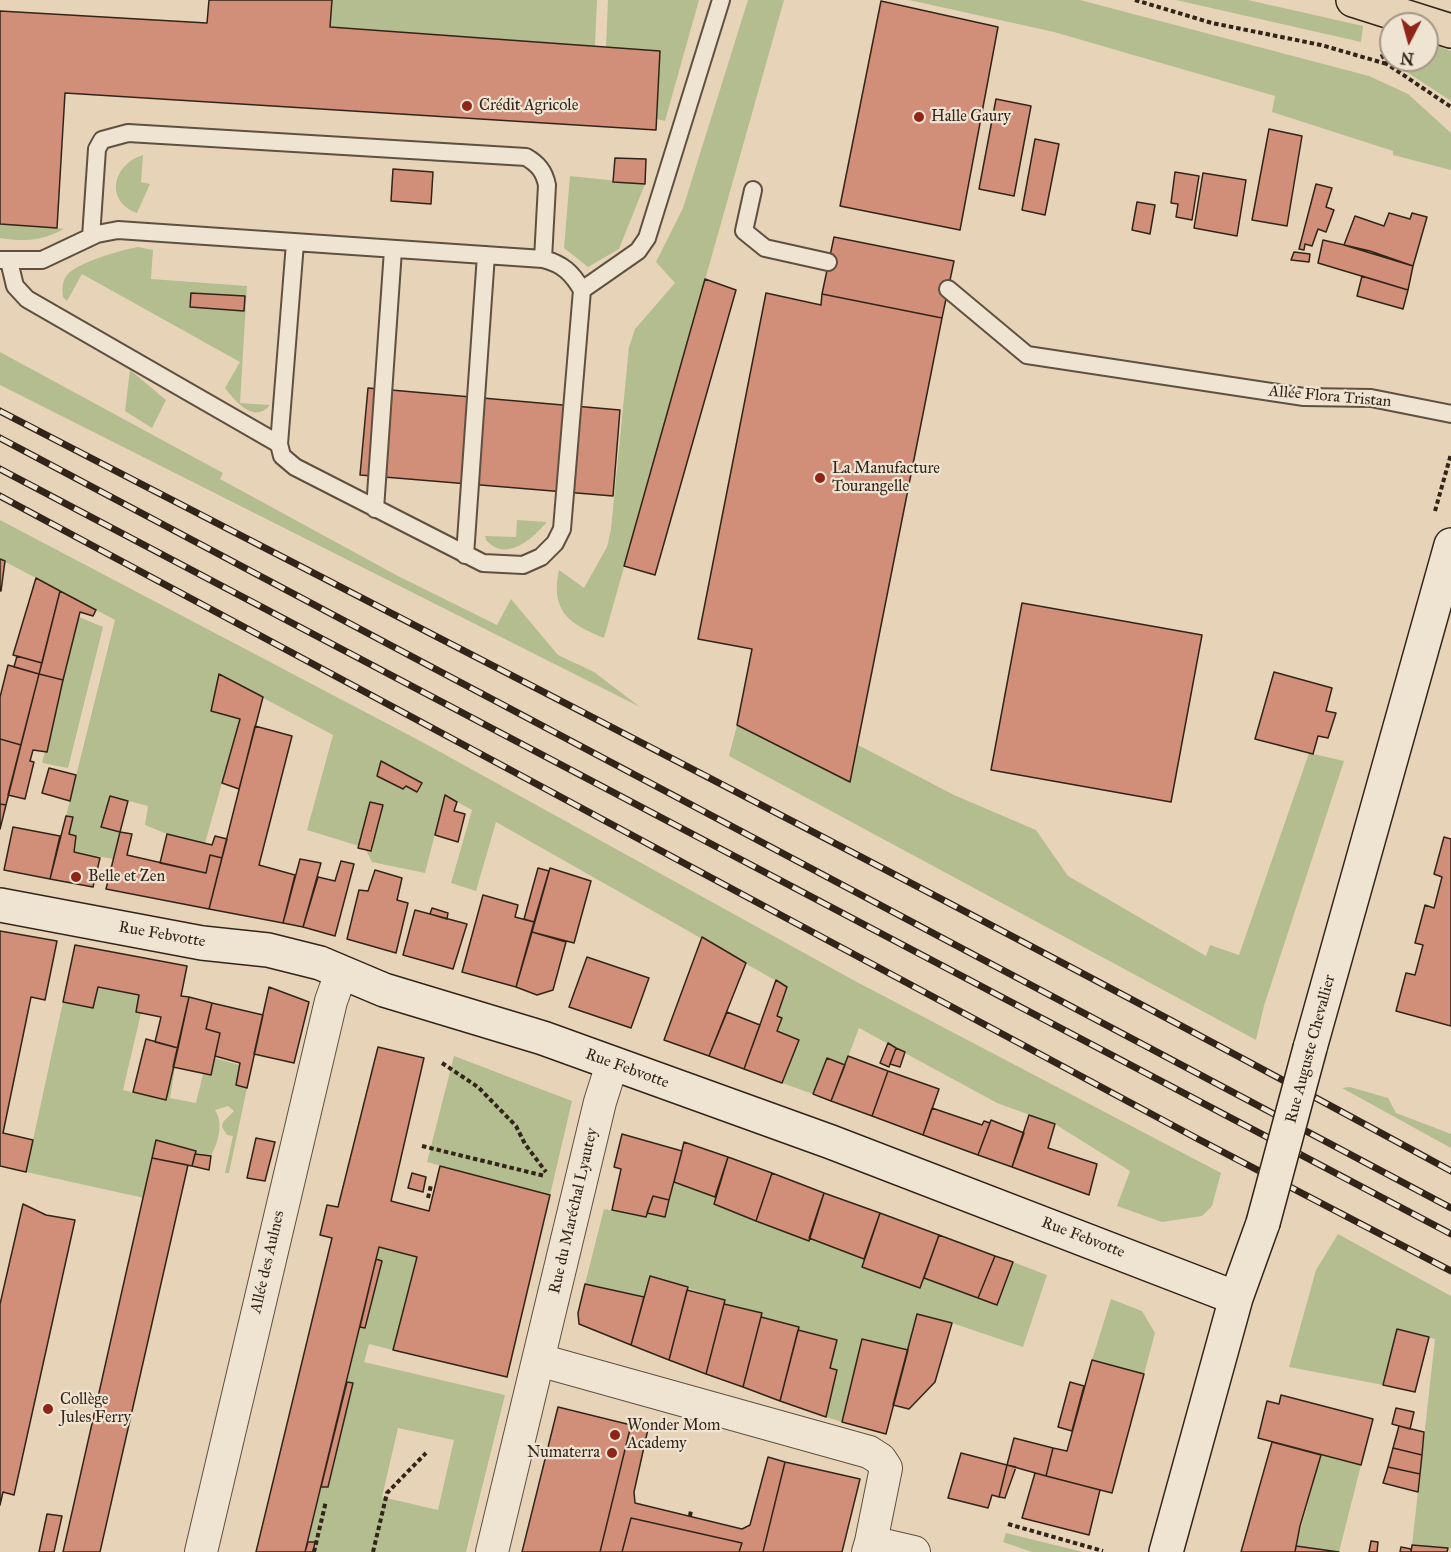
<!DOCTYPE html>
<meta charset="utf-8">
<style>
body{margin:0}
#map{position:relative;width:1451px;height:1552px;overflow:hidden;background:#e7d4b8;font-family:"IM FELL Great Primer",serif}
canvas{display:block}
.north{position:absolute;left:1379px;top:12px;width:60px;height:60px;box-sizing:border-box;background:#efe3d1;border:2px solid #a39787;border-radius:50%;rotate:186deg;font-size:16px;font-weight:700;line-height:24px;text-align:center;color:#322418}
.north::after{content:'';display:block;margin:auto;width:21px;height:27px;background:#8f2418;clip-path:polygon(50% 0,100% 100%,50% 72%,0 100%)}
</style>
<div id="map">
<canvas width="1451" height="1552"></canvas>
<div class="north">N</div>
</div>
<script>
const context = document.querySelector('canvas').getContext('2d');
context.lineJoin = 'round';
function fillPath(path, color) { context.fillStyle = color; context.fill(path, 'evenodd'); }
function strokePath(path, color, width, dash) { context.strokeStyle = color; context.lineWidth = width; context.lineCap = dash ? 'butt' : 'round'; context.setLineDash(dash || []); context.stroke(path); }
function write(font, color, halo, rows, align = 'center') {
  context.font = font + ' "IM FELL Great Primer",serif'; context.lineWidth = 4.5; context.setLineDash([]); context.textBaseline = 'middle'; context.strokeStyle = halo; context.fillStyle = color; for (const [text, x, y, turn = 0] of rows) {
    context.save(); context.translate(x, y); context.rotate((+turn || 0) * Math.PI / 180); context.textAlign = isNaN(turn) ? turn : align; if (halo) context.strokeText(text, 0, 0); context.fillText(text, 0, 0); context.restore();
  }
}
fillPath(new Path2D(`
 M332 0H597L595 46 330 27Z
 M608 0H699L665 121 657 119 660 51 606 47Z
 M748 0H784L604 638C569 624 550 611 559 570L584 588 607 547 611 529 629 347 635 329 675 283 656 262 683 208Z
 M909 0H1080L1369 76 1408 94 1451 133V170L1393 155V151L1272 112 1275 96 1054 32Z
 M1176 0H1248L1363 26 1361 42Z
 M1391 33V60H1427V42L1451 51V101L1393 63C1385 54 1388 44 1391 33Z
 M143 155 141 182 150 184 137 213C104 201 113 164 143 155Z
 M570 176 645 184 619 249 588 267 564 248Z
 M0 224 57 228 64 229C42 241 24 242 0 238Z
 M138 247 153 250 151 279 247 286 240 403 270 405C254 424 236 402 225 388L240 362 82 274 67 301 63 297C62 289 62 280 68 274 79 262 121 250 138 247ZM191 293 244 296 243 311 190 307Z
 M0 352 223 473 220 479 398 576 497 625 511 599 558 655 594 672 640 707 0 385Z
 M130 370 166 400 152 428 125 411Z
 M0 520 424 743 855 981 1221 1173 1212 1206 1202 1216 1162 1222 1117 1206 1130 1171 1055 1124 997 1103 859 1028 845 1065 827 1058 813 1094 782 1083 798 1040 777 1031 781 1018 777 1016 787 987 496 822 476 891 451 883 472 810 445 795 425 873 372 862 366 850 372 851 383 805 370 802 359 846 307 830 333 735 220 675 211 710 240 719 205 843 167 834 145 825 148 806 110 796 102 827 120 832 113 859 74 852 76 836 69 834 73 817 66 816 115 620 0 559ZM381 761 422 783 417 792 406 786 403 789 378 776Z
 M517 520 547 522C532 539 506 563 486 540L485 536 516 537Z
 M79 617 103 627 68 768 42 763Z
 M737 725 850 782 858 745 954 795 1036 830 1068 876 1206 956 1210 945 1239 955 1309 753 1344 761 1264 1006 1256 1040 729 756Z
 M98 987 139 995 136 1011 141 1013 123 1090 166 1100 173 1067H175L170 1098 196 1103 203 1074 211 1075 214 1058 240 1065 236 1085 247 1088 229 1173H225L233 1136 227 1135 222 1127 223 1122 234 1111 228 1106 215 1110C224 1124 218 1142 211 1156L195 1154 144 1198 26 1172 63 1002 93 1008Z
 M454 1056 572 1101 550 1195 427 1162Z
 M1350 1087 1388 1098 1396 1113 1451 1134V1148L1342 1088Z
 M674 1182 715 1197 714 1204 808 1241 809 1238 864 1259 862 1267 920 1288 924 1278 997 1304 1013 1262 1047 1275 1023 1347 952 1323 908 1350 862 1339 842 1422 826 1417 837 1370 830 1368 798 1330 799 1327 761 1317 762 1313 724 1304 725 1300 650 1276 644 1297 585 1284 604 1209 646 1217 647 1213 665 1217Z
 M1338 1234 1451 1296V1548L1412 1545 1435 1339 1397 1330 1383 1385 1289 1367 1316 1270Z
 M379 1247 417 1257 393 1350 369 1344 364 1362 505 1395 466 1552H313L315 1543 308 1542 321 1487H328L353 1383 347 1382 360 1327 366 1328 381 1261 376 1259ZM398 1428 454 1440 438 1510 382 1497Z
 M1111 1299 1142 1311 1155 1333 1144 1374 1092 1360Z
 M1321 1455 1361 1465 1339 1552 1296 1546Z
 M1006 1533 1083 1552H1032L1003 1542Z`), '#b4bd8f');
const building = new Path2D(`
 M209 0H332L330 27 660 51 656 130 65 93 57 228 0 224V11L207 23Z
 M881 1 998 27 960 230 840 206Z
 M996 99 1031 106 1014 196 979 189Z
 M1269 129 1302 136 1287 226 1252 220Z
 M1035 139 1059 144 1045 215 1022 210Z
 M615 158 646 159 645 184 613 182Z
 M393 169 433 172 431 204 391 201Z
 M1175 172 1199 176 1192 220 1176 217 1178 204 1171 203Z
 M1203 173 1246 180 1237 236 1194 228Z
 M1316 184 1332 188 1326 207 1334 210 1326 232 1318 229 1312 246 1305 244 1304 250 1299 249Z
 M1137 202 1155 205 1150 234 1132 230Z
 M1389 213 1410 219 1412 213 1427 217 1413 266 1344 245 1355 216 1384 226Z
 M834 237 954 261 942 318 822 294Z
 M1323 240 1370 251 1413 266 1408 290 1318 263Z
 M1294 252 1310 254 1309 262 1291 260Z
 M1362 276 1408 290 1403 309 1357 296Z
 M705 279 736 290 655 575 624 566Z
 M191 293 245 296 244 311 190 307Z
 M766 293 821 305 822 294 942 318 850 782 737 725 752 649 698 639Z
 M368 388 620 410 613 496 360 475Z
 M0 559 5 561 1 591H0Z
 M36 578 60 591 42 663 13 655Z
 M60 591 96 610 93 616 80 612 63 680 39 674Z
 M1022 603 1202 635 1171 802 991 770Z
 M17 656 42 663 39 674 14 667Z
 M8 665 39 674 21 745 0 739V697Z
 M1274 672 1332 688 1326 711 1336 713 1328 738 1318 736 1313 754 1255 739Z
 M39 674 63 680 47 752 33 750 30 761 34 762 25 799 8 795Z
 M219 674 263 697 239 789 222 783 240 719 211 711Z
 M255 726 292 736 259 865 295 875 283 923 209 909Z
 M0 739 21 745 6 805 0 804Z
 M381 761 422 783 417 792 406 786 403 789 377 776Z
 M49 768 76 775 70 801 42 793Z
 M445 795 457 802 454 811 465 814 458 842 435 835Z
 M110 796 128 801 120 832 101 827Z
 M370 802 383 805 371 851 358 848Z
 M0 804 6 805 0 829Z
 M66 816 73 817 69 834 76 836 74 852 100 858 93 887 50 879Z
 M13 827 60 836 50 879 4 870Z
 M120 832 132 834 127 855 206 873 210 855 222 858 209 909 106 889Z
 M167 834 212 845 215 836 227 839 222 858 210 855 206 873 160 863Z
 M1444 837 1451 839V1026L1396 1011 1406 973 1415 975 1423 945 1415 943 1425 905 1434 908 1442 877 1434 874Z
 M300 859 321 863 303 927 283 923Z
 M341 861 354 864 335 936 303 927 318 877 335 881Z
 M538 868 549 871 534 922 524 919Z
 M550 868 591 881 574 943 532 932Z
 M375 870 402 878 397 900 408 903 396 953 347 939 359 890 368 891Z
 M483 895 518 905 515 917 534 922 516 987 462 972Z
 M432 908 448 913 447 919 430 914Z
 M415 910 467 924 453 969 403 955Z
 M0 931 57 941 45 1000 31 997 3 1133 33 1140 26 1172 0 1166Z
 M532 932 566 942 553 990 537 995 516 987Z
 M702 937 746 963 709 1056 664 1040Z
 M75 945 187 966 181 996 189 997 178 1048 155 1042 161 1017 136 1012 139 995 98 987 93 1008 63 1002Z
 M587 957 649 978 631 1028 569 1007Z
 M776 980 787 987 777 1016 782 1018 777 1031 799 1040 782 1083 744 1069Z
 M269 987 309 1002 294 1063 254 1054Z
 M189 997 212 1003 206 1029 220 1033 211 1075 173 1067Z
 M212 1003 263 1015 247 1088 236 1085 240 1063 215 1056 220 1033 206 1029Z
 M727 1012 760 1025 744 1069 709 1056Z
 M146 1039 178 1048 166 1100 133 1092Z
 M888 1043 896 1048 889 1067 880 1063Z
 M378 1047 424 1058 391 1201 429 1211 440 1166 550 1195 507 1377 393 1350 417 1257 379 1247 305 1552H256L332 1238 320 1235 327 1205 338 1207Z
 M896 1048 905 1052 900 1067 890 1064Z
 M848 1056 888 1071 872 1116 831 1101Z
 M827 1058 845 1065 831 1101 813 1094Z
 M888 1071 939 1089 923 1135 872 1116Z
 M932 1108 982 1125 984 1121 990 1123 978 1155 923 1135Z
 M1029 1115 1055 1124 1048 1148 1097 1164 1089 1195 1012 1167Z
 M991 1120 1024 1133 1012 1167 978 1155Z
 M622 1134 682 1151 669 1200 653 1196 646 1217 612 1210 621 1169 614 1167Z
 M256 1138 275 1142 265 1181 247 1178Z
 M156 1140 196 1151 192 1166 152 1158Z
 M684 1142 728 1157 715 1197 674 1182Z
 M195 1154 211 1156 209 1170 192 1166Z
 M728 1157 772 1173 756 1221 714 1204Z
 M152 1158 188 1165 100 1552H63Z
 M412 1173 426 1177 423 1192 408 1188Z
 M772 1173 824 1193 809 1241 756 1221Z
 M824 1193 880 1213 864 1259 809 1238Z
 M653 1196 669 1200 665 1217 647 1213Z
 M23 1204 46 1215 75 1220 14 1495 3 1492 0 1505V1304Z
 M880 1213 939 1235 920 1288 862 1267Z
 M939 1235 995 1256 978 1298 924 1278Z
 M995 1256 1013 1262 997 1305 978 1298Z
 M376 1259 382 1261 365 1328 360 1327Z
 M650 1276 688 1287 669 1360 631 1345Z
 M585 1284 644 1297 631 1345 579 1324 578 1313Z
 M687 1290 725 1300 706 1374 669 1360Z
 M724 1304 762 1313 743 1387 706 1374Z
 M917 1314 952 1323 935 1382 909 1409 893 1405Z
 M761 1317 799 1327 780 1401 743 1387Z
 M1397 1329 1429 1337 1415 1392 1383 1385Z
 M798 1330 837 1340 830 1368 837 1370 826 1417 780 1401Z
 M862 1339 908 1350 886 1434 842 1422Z
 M1092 1360 1144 1374 1112 1493 1046 1476 1053 1448 1067 1451Z
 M347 1382 353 1383 328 1487H321Z
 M1070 1382 1084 1386 1072 1431 1058 1427Z
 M1281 1395 1373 1419 1361 1465 1258 1438 1267 1401 1279 1404Z
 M558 1407 631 1425 600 1552H522Z
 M1396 1408 1414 1412 1410 1429 1392 1424Z
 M631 1425 648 1429 634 1492 635 1503 742 1529 750 1525 768 1457 785 1462 763 1552H739L742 1543 631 1518 622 1552H600Z
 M1399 1426 1424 1432 1422 1455 1393 1448Z
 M1014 1438 1053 1448 1046 1476 1007 1465Z
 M1272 1442 1321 1455 1300 1526 1295 1552H1241Z
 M1393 1448 1422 1455 1420 1474 1388 1467Z
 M961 1453 1007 1465 999 1497 992 1495 988 1508 948 1498Z
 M785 1462 860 1479 842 1552H763Z
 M1007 1465 1016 1467 1005 1498 999 1497Z
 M1388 1467 1420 1474 1418 1492 1383 1483Z
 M1035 1473 1100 1490 1089 1535 1022 1518Z
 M47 1514 62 1516 54 1552H39Z
 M631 1518 742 1543 739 1552H622Z
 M1371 1541 1378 1542 1377 1552H1369Z
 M308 1542H315L313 1552H305Z
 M1412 1545 1448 1548 1447 1552H1411Z
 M1296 1546 1339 1552H1295Z
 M1401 1547 1411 1549V1552H1400Z`);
fillPath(building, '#d18f7a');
strokePath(building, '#322418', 1.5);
const lane = new Path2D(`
 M753 190 744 231 765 248 828 262
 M91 237 97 149 102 140 128 133 526 157C538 164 544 171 547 185L543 259
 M0 260H42L97 234 118 230 543 259C563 264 572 273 582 290L562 529 555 543 541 557 523 565 483 563 295 467 282 456 279 444 295 243
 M9 261 15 286 27 299 279 444
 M948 289 1027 355 1304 397 1371 398 1451 414
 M582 290 638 251 647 238 721 0
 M375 509 393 250
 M465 555 486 255`);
const street = new Path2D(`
 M539 1360 869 1452 880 1459 886 1468 871 1542
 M201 1552 331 1001 341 973
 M492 1552 600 1102 612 1064
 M868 1552 871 1542 914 1552`);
const secondary = new Path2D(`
 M0 905 202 943 268 950 320 963 384 990 543 1038 831 1142 1236 1298
 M1310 1048 1451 545
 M1166 1552 1236 1298 1263 1223`);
const primary = new Path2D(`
 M1353 0 1451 31`);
strokePath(lane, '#5f5040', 20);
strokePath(street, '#5f5040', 34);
strokePath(secondary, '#322418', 36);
strokePath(primary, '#322418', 36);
strokePath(new Path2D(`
 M1135 0 1212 23 1321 45 1387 64
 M1383 47 1382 55 1387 64 1451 107
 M1435 511 1451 454
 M442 1063 478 1087 516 1126 525 1144 546 1172
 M422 1146 545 1176
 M428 1198 431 1185
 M690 1516 691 1510
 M1008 1524 1103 1551
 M314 1552 326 1501
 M373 1552 387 1493 426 1453`), '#322418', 4, [4.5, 3]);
strokePath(lane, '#efe3d1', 16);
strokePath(street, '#efe3d1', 32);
strokePath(secondary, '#efe3d1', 33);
strokePath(primary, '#e7d4b8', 33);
const rail = new Path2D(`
 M0 411C485 662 971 910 1451 1171
 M0 438 1451 1208
 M0 469 1451 1234
 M0 496 1198 1139 1451 1271`);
strokePath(rail, '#322418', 7);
strokePath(rail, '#efe3d1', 4.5, [14]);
const secondaryBridge = new Path2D(`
 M1263 1223 1310 1048`);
strokePath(secondaryBridge, '#322418', 36, []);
strokePath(secondaryBridge, '#efe3d1', 33);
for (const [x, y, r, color] of [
 [467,106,6,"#8f2418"],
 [919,117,6,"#8f2418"],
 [820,478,6,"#8f2418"],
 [76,877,6,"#8f2418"],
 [48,1409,6,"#8f2418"],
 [615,1435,6,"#8f2418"],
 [612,1453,6,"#8f2418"]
]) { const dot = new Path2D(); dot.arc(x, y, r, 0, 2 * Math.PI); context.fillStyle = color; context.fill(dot); strokePath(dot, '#efe3d1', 2); }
write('16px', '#322418', '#efe3d1', [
 ["Crédit Agricole",479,106],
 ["Halle Gaury",931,117],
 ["La Manufacture",832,469],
 ["Tourangelle",832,487],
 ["Belle et Zen",88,877],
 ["Collège",60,1400],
 ["Jules Ferry",60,1418],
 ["Wonder Mom",627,1426],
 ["Academy",627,1444],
 ["Numaterra",600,1453,"right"]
], 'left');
write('16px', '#322418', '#efe3d1', [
 ["Allée Flora Tristan",1330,397,5],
 ["Rue Febvotte",162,935,10],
 ["Rue Auguste Chevallier",1311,1049,-75],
 ["Rue Febvotte",627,1069,20],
 ["Rue du Maréchal Lyautey",574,1211,-77],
 ["Rue Febvotte",1083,1238,21],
 ["Allée des Aulnes",268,1262,-77]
]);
</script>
